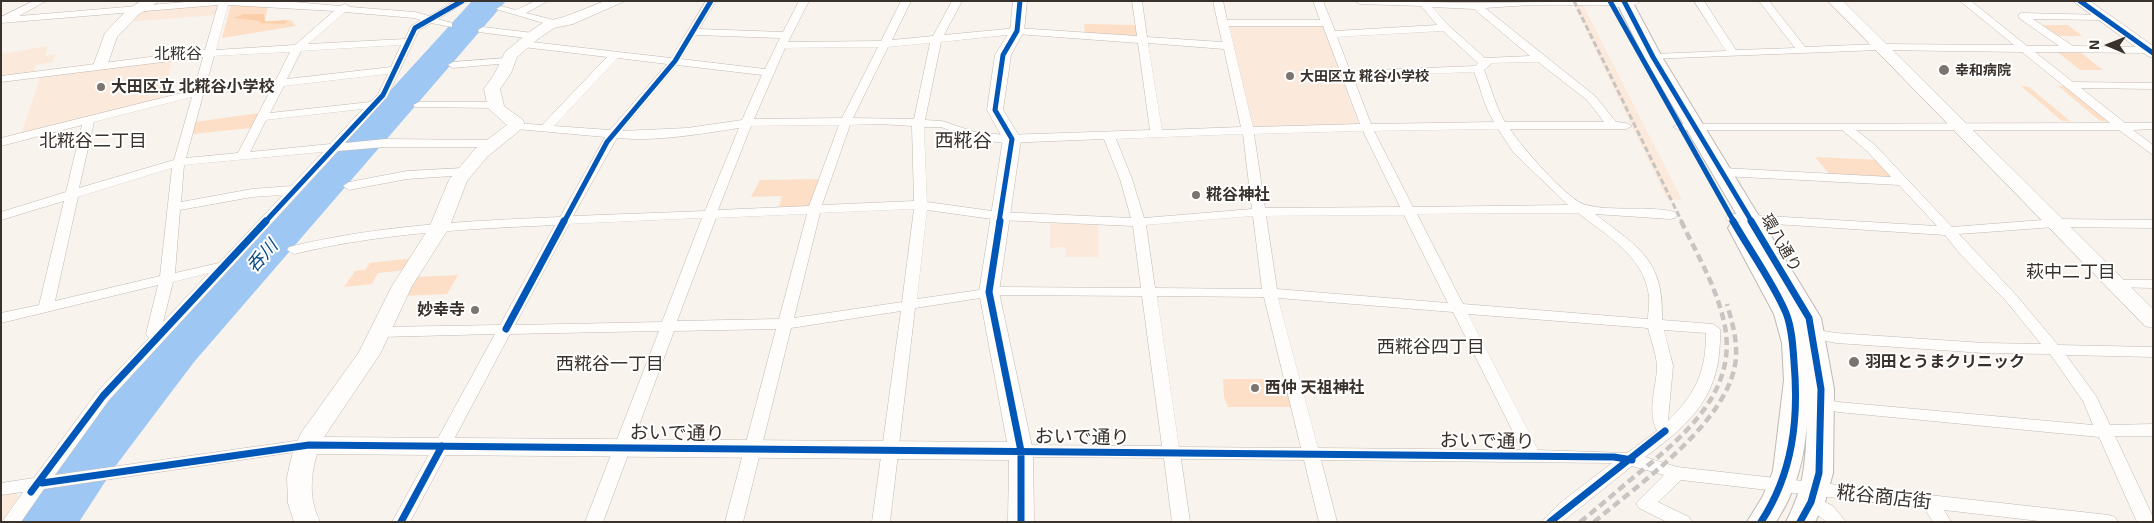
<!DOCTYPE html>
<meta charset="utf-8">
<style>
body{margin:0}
#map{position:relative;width:2154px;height:523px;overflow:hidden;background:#f9f3ed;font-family:"Exo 2",sans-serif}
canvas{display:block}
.frame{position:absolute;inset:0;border:2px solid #39312b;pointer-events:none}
.north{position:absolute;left:2084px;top:20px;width:50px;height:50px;-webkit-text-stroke:4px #fff;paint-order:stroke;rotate:271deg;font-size:14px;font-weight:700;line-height:20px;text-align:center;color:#39312b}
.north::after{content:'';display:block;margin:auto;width:18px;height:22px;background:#39312b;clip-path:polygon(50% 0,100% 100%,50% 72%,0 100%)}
</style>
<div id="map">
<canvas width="2154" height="523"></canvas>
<div class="frame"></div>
<div class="north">N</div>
</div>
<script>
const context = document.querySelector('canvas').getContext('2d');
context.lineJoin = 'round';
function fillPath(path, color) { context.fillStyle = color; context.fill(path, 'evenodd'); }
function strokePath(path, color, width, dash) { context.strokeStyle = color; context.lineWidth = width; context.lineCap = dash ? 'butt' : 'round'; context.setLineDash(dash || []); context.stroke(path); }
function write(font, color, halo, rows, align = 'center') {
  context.font = font + ' "Exo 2","Noto Sans JP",sans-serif'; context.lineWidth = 4; context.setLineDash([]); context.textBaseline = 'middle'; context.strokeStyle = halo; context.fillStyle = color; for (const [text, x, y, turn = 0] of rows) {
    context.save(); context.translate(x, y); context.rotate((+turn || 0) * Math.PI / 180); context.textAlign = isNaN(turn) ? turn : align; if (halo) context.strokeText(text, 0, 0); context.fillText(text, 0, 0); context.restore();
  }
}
fillPath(new Path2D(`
 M1572 1H1581L1682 200 1667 199Z
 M218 4 217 15 127 22 139 11Z
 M1320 24 1324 27 1359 125 1259 128 1251 126 1227 26Z
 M48 46 45 56 56 54 53 62 36 65 33 74 1 77V54Z
 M172 59 163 100 21 135 41 75Z
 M1050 223 1098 225 1099 257H1066L1065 247 1050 248Z
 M15 491 18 497 1 522V493Z`), '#fbeadb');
fillPath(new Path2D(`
 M231 5H268L265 21 291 20 296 26 222 38Z
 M1084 24 1136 25 1138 37 1085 35Z
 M2039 25H2068L2082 36H2057Z
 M2055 50 2079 51 2103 70H2080Z
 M2021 86 2029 87 2070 121H2062Z
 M2058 86H2065L2108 121H2100Z
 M260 113 251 128 193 134 194 122Z
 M1815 157 1879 160 1895 178 1830 175Z
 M820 179 809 206 779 207 782 196 751 197 760 180Z
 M413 258 406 270 378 273 372 284 344 287 355 271 365 270 370 263Z
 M458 275 447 294 403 296 414 277Z
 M1223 379H1285L1291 407H1228L1224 397Z`), '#fcdfc6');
fillPath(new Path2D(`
 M244 14H264L265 22 287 20 285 24 260 23V21L234 18Z`), '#facfa9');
fillPath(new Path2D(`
 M472 1H506L194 362 114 468 79 522H16L75 442 124 382Z`), '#9ec7f4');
const street = new Path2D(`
 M33 1H46L19 16 197 1H282L340 6 345 4 350 7 415 12 429 16 455 1H467L438 19 452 23V27L431 23 419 30 387 97 345 143 385 139 489 140 493 141 495 144 493 147H385L338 151 109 400 55 475 309 439 315 441 317 445 315 449 44 489 21 522H2L23 492 1 495V483L34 478 97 392 149 338 146 334 158 285 1 323V313L39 305 64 201 1 220V212L66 192 82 125 1 146V138L194 90 203 57 1 82V76L205 50 218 5 1 23V17ZM228 5 334 11 295 45 216 50ZM345 12 414 18 421 20 411 26 405 39 308 44ZM401 45 391 67 287 79 301 51ZM290 52 276 80 205 88 214 56ZM388 74 378 94 370 102 270 113 284 86ZM272 87 238 153 186 158 203 95ZM192 97 174 160 79 188 94 122ZM363 109 330 144 250 152 266 120ZM323 152 291 186 252 189 181 202 184 165ZM172 168 160 276 55 301 78 197ZM283 195 219 263 175 273 180 210 252 197ZM209 273 163 322 173 282Z
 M535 1H548L526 13 558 21V25H550L496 9 501 6 516 10Z
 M706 1H716L699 29 783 32 799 1H809L788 42 881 41 901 1H911L892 40 933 36 952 1H962L944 35 1017 28 1137 36 1132 1H1142L1147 37 1222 42 1213 1H1223L1227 20H1320L1313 1H1323L1335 31 1437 25 1421 6 1360 4 1355 1 1479 3 1614 1 1610 5H1530L1485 8 1595 96 1616 122 1626 123 1632 126 1626 129H1510C1520 145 1568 201 1586 205 1612 212 1647 205 1675 212L1677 215 1675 218 1670 219 1595 214C1639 248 1664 259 1662 320L1713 324 1720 329C1722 394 1694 421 1645 457L1677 467 2109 515 2115 517 2118 522H2048L1944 510 1951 522H1933L1924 508 1681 480 1658 502 1689 517 1692 522H1667L1639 508 1636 503 1664 475 1632 466 1562 522H1541L1560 503 1612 463 1321 460 1337 522H1319L1304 460 1181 459 1190 522H1172L1164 458 1021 457 1015 455 1013 451 1015 447 1021 445 1162 446 1142 296 1000 295 915 308 890 522H872L901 311 791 328 743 522H725L776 329 674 331 603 522H585L659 331 510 334 410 522H392L495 334 380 337 373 332 380 327 500 325 555 225C467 229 380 233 294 254L287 250 289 247C378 225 468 221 560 217L605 137 517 129 511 126 517 123 542 125 607 57 523 47 518 44 523 41 671 58ZM1432 7 1474 9 1530 56 1485 58 1449 26ZM1229 26H1323L1360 124 1253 127ZM1443 31 1478 63 1475 66 1350 71 1337 37ZM1017 34 1138 43 1150 130 1005 135 975 132 942 121 925 120 941 42ZM696 35 780 38 765 69 681 59ZM930 43 914 119 853 118 888 47ZM1148 43 1224 49 1241 127 1162 130ZM878 47 842 118 754 119 785 48ZM618 58 667 64 610 130 554 126ZM1538 62 1587 100 1604 122H1505C1494 103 1492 89 1484 70L1492 63ZM677 65 762 75 742 120 687 128 622 131ZM1474 72C1482 91 1483 104 1494 122L1371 124 1353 77ZM879 124 912 126 914 201 822 205 850 125ZM839 125 809 206 718 210 751 126ZM924 127H941L973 139 1005 143 1104 139 1120 179 1131 218 999 212 927 202ZM739 128 705 211 573 216 617 138C657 142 699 134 739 128ZM1498 129 1513 152 1568 205 1413 207 1374 131ZM1363 131 1400 207 1265 208 1254 134ZM1243 134 1252 209 1144 218 1132 179 1116 139ZM914 209 902 302 794 318 820 213ZM927 210 999 220 1133 226 1141 288 1000 287 917 299ZM1578 213C1606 235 1644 256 1649 296 1650 303 1648 312 1648 319L1463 304 1417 214ZM807 214 779 319 677 321 716 218ZM1404 215 1448 303 1277 289 1266 216ZM1253 216 1262 289 1155 288 1146 225ZM702 218 662 322 515 325 569 224ZM1157 296 1264 297 1301 448 1179 447ZM1278 298 1453 312 1522 450 1318 448ZM1468 314 1648 328C1651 341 1657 355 1657 368 1656 389 1647 410 1657 431L1627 453 1538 450ZM1664 330 1706 333C1706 372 1696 393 1668 421L1673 366Z
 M1694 1H1704L1736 50 1795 48 1759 1H1769L1805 47 1879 44 2014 45 1960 1H1971L2027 46H2059L2019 18V14L2022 13 2105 15V19L2101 20 2033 19 2073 46 2153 47V53L2035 52 2073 82 2153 83V89L2081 88 2125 123H2153V129L2133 130 2153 145V155L2119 130H1856L1875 145 1952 227 2055 219 2153 220V228L2055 227 1959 234 2016 295 2058 345 2153 347V357L2066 355 2096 396 2110 425 2153 424V436H2115L2153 517V522H2137L2099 437 1838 412 1815 407 1813 403 1815 399 1821 398 1838 402 2093 425 2083 401 2050 354 1984 353 1836 343 1808 337 1806 334 1813 329 1836 333 1984 343 2041 344 2006 301 1961 255 1945 235 1728 221 1726 218 1728 215 1733 214 1937 226 1899 185 1723 176 1717 172 1723 168 1891 177 1867 151 1842 130H1679L1673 127 1679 124 2110 123 2022 52 1879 50 1649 59V55L1653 54 1726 51Z
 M483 27 533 33 538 36 533 39 479 32 478 30Z
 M506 58 511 61 510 63 453 68 448 65 453 62Z
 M419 102H495L501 105 495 108 415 107 413 105Z
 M464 168 468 169 470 172 468 175 407 179 349 190 343 186 349 182 407 171Z
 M2115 280H2153V288L2110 287 2108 284 2110 281Z
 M1811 495 1833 506 1846 522H1826C1819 514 1807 511 1802 502L1805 497Z`);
const secondary = new Path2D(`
 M141 1H159L138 15 117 37 106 69H96L93 66 105 33 128 9Z
 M605 1H625L573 24 554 28 538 39 517 57 511 73 500 89 504 106 523 120 525 126 487 157 467 181 449 228 412 286 380 354 324 437 1007 442 979 292 1003 139 987 110 995 55 1010 31 1013 1H1027L1024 31 1011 55 1003 110 1021 139 999 292 1033 451 1034 522H1008L1009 460 317 454C310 477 309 499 320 522H294L288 503 287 477 293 451 301 433 359 352 392 286 429 228 449 180 475 149 507 125 488 108 484 89 495 73 505 52 528 33 544 22 564 17Z
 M1641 1C1634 8 1610 9 1603 2Z
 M1828 1H1843L2153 309V328L2145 326Z
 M2073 1H2090L2153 46V58L2148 56Z`);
const primary = new Path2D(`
 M1616 1H1632L1662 57 1821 318 1834 389 1833 473 1825 502 1815 522H1786C1805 485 1805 464 1807 424 1804 460 1796 491 1776 522H1747L1763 496 1773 471 1784 380 1782 343 1774 314 1728 228 1731 223 1741 222 1644 57Z`);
strokePath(street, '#bfb9b3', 1);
strokePath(secondary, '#bfb9b3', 1);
strokePath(primary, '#bfb9b3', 2);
fillPath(street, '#fefdfc');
fillPath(secondary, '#fefdfc');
fillPath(primary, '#fefdfc');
strokePath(new Path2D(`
 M1574 1 1682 222`), '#c7c4c2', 3, [6, 3]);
strokePath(new Path2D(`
 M1580 522C1599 507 1617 491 1635 476 1683 437 1740 391 1724 322 1716 286 1697 254 1681 221
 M1594 522C1640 483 1732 420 1736 357 1737 338 1732 322 1727 304`), '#c7c4c2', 4.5, [8, 4.5]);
strokePath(new Path2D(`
 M1610 1 1734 222
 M1624 1 1653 57 1752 222
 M2080 1 2153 53
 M265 222 383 95 415 28 462 1
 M564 222 607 142 675 61 711 1
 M999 222 1012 139 995 110 1003 55 1017 31 1020 1`), '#0057b8', 5);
strokePath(new Path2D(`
 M1000 221 989 292 1021 451V522
 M1733 221C1749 249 1774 284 1786 313 1792 328 1793 347 1794 362 1799 419 1793 473 1761 522
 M1751 221 1809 318 1821 389 1819 473 1811 502 1800 522
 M506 329 564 221
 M42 483 309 445 1614 457 1632 460
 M31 492 103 396 266 221
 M401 522 442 446
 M1550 522 1665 431`), '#0057b8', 7);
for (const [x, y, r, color] of [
 [1944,70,6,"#7c756f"],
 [1290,76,5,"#7c756f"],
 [101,87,5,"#7c756f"],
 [1196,195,5,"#7c756f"],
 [475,310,5,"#7c756f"],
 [1854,362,6,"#7c756f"],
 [1255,388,5,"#7c756f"]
]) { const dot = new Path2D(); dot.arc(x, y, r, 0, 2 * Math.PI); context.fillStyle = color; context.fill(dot); strokePath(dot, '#fff', 2); }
write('bold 14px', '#39312b', '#fff', [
 ["幸和病院",1955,70],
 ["大田区立 糀谷小学校",1300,76]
], 'left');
write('16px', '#39312b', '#fff', [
 ["北糀谷",178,54]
]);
write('bold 16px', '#39312b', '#fff', [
 ["大田区立 北糀谷小学校",111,87],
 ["糀谷神社",1206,195],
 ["妙幸寺",465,310,"right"],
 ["羽田とうまクリニック",1865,362],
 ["西仲 天祖神社",1265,388]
], 'left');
write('16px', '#39312b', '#fff', [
 ["環八通り",1781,243,60]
]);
write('18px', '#39312b', '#fff', [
 ["北糀谷二丁目",93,141],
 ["萩中二丁目",2071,272],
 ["西糀谷四丁目",1431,347],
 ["西糀谷一丁目",610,364]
]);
write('italic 18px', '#084b87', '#fff', [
 ["呑川",262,256,-48]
]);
write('19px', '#39312b', '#fff', [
 ["西糀谷",963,141]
]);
write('19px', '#39312b', '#fff', [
 ["おいで通り",677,433,1],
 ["おいで通り",1082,437,1],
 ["おいで通り",1487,441,1],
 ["糀谷商店街",1884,497,6]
]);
</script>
